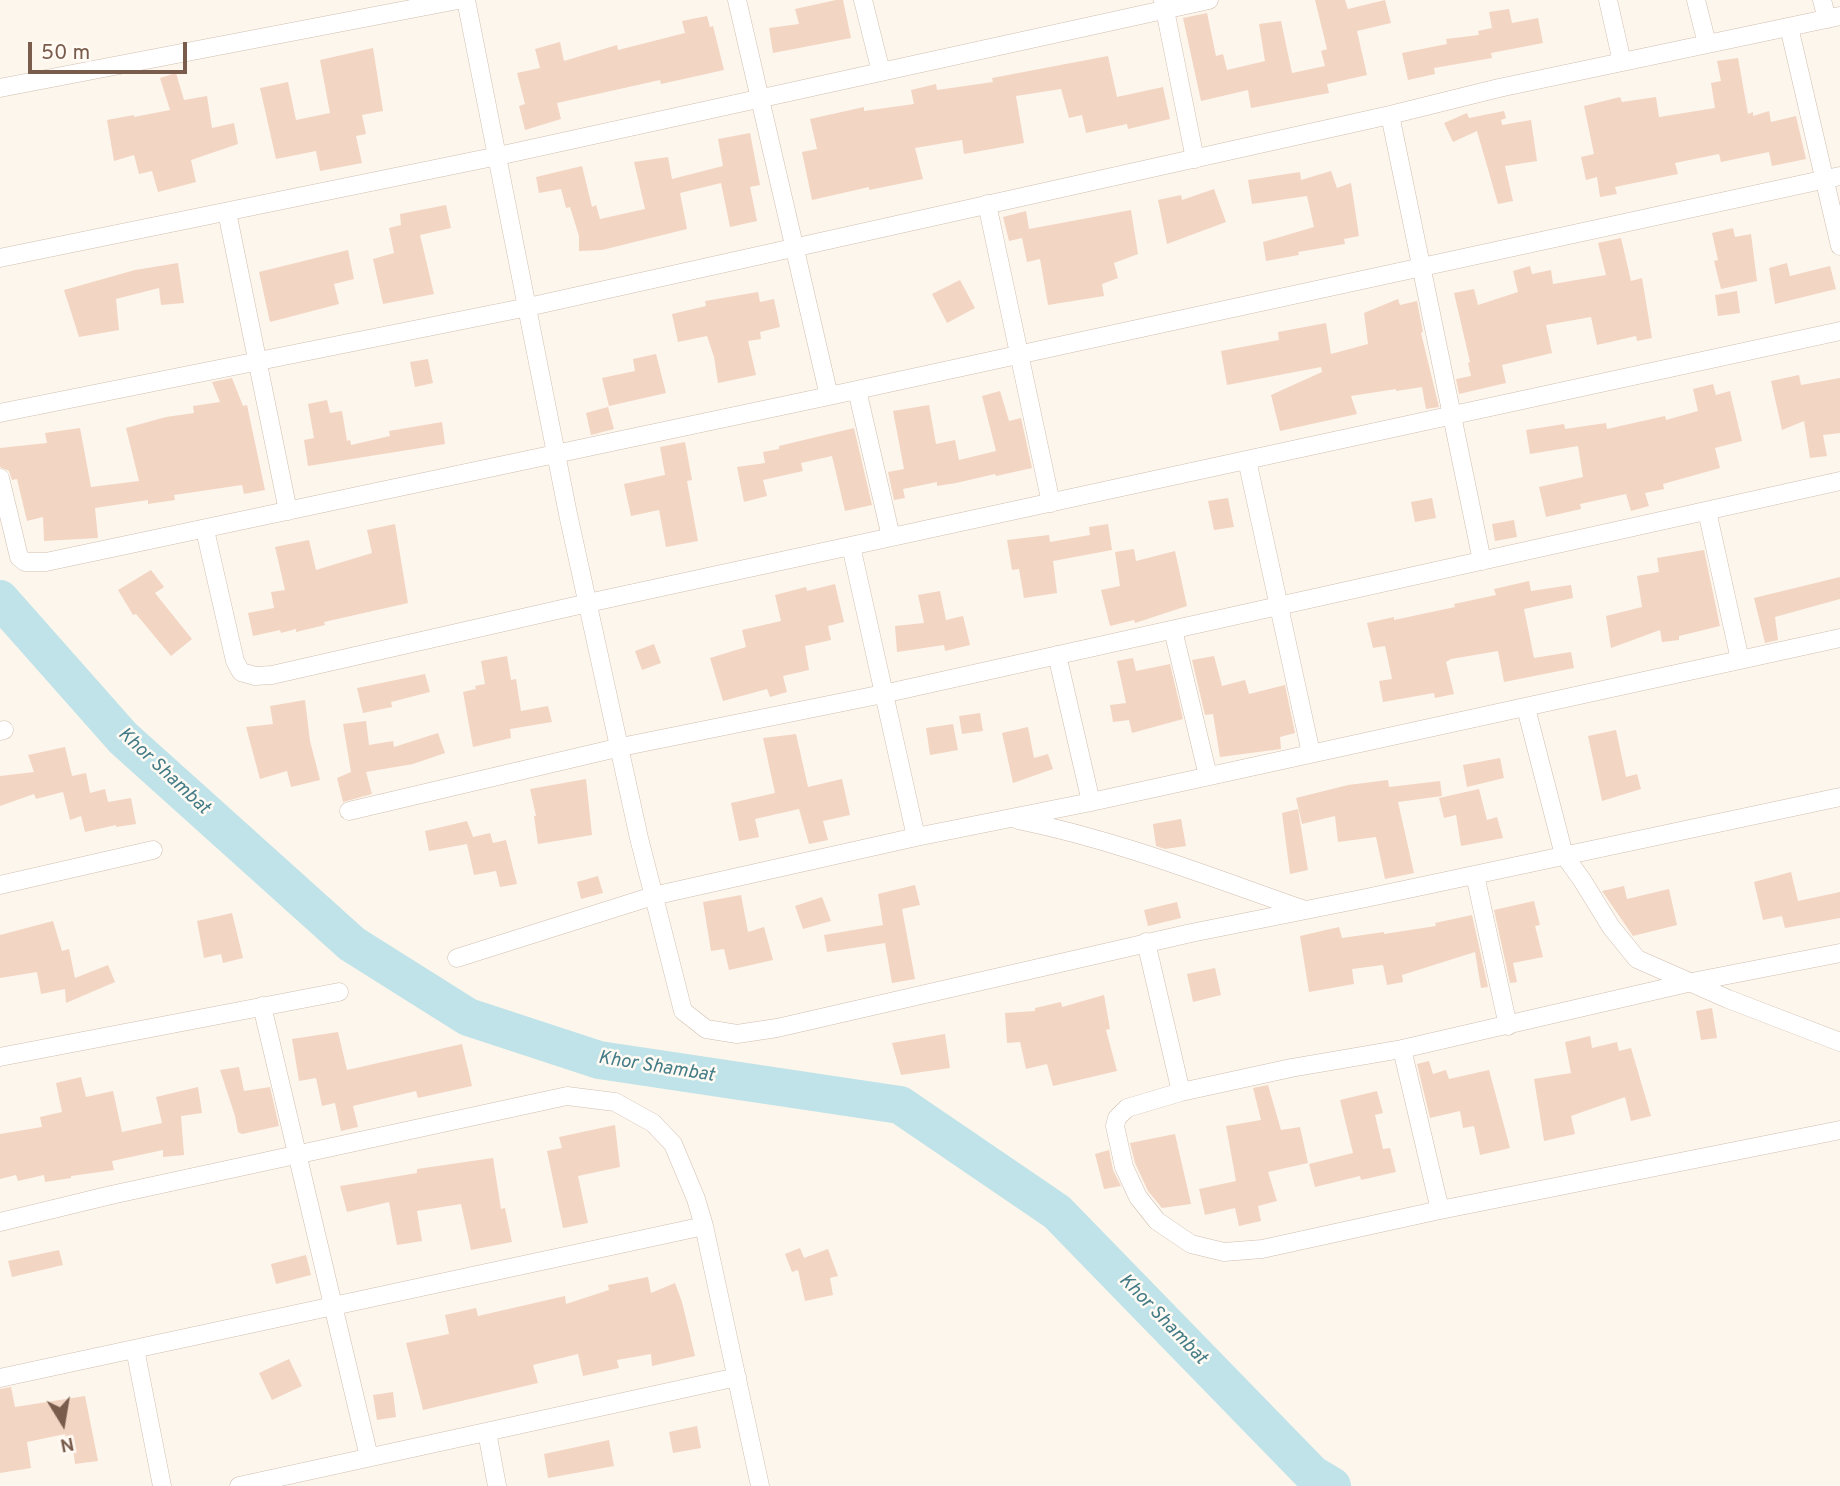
<!DOCTYPE html>
<style>
body{margin:0}
#map{position:relative;width:1840px;height:1486px;overflow:hidden;background:#fdf6ec;font-family:Overpass,sans-serif}
canvas{display:block}
.north{position:absolute;left:28px;top:1388px;width:70px;height:70px;-webkit-text-stroke:5px #fffaf3;paint-order:stroke;rotate:169deg;font-size:19px;font-weight:700;line-height:28px;text-align:center;color:#7a5c4d}
.north::after{content:'';display:block;margin:auto;width:24px;height:32px;background:#7a5c4d;clip-path:polygon(50% 0,100% 100%,50% 72%,0 100%)}
.scale{position:absolute;left:28px;top:42px;width:159px;height:32px;box-sizing:border-box;border:4px solid #7a5c4d;border-top:0;padding-left:9px;font-size:21px;line-height:24px;white-space:nowrap;color:#7a5c4d;-webkit-text-stroke:5px #fffaf3;paint-order:stroke}
</style>
<div id="map">
<canvas width="1840" height="1486"></canvas>
<div class="north">N</div>
<div class="scale">50 m</div>
</div>
<script>
const context = document.querySelector('canvas').getContext('2d');
context.lineJoin = 'round';
function strokePath(path, color, width, dash) { context.strokeStyle = color; context.lineWidth = width; context.lineCap = dash ? 'butt' : 'round'; context.setLineDash(dash || []); context.stroke(path); }
function fillPath(path, color) { context.fillStyle = color; context.fill(path, 'evenodd'); }
function write(font, color, halo, rows, align = 'center') {
  context.font = font + ' Overpass,sans-serif'; context.lineWidth = 5; context.setLineDash([]); context.textBaseline = 'middle'; context.strokeStyle = halo; context.fillStyle = color; for (const [text, x, y, turn = 0] of rows) {
    context.save(); context.translate(x, y); context.rotate((+turn || 0) * Math.PI / 180); context.textAlign = isNaN(turn) ? turn : align; if (halo) context.strokeText(text, 0, 0); context.fillText(text, 0, 0); context.restore();
  }
}
strokePath(new Path2D(`
 M0 599 123 738 352 944 468 1017 599 1060 900 1105 1057 1212 1312 1474 1332 1486`), '#bfe3e8', 38);
fillPath(new Path2D(`
 M836 0H843L851 38 773 53 769 28 799 24 795 9Z
 M1315 0H1345L1348 9 1385 0 1391 23 1357 31 1367 75 1327 84 1329 93 1251 108 1248 90 1201 101 1183 18 1207 13 1216 56 1223 54 1227 70 1265 61 1259 24 1281 21 1292 73 1325 66 1321 51 1327 49Z
 M1509 9 1512 23 1538 18 1543 43 1491 53 1492 58 1434 68 1435 74 1408 80 1402 53 1447 44 1446 39 1479 35 1478 31 1492 28 1489 12Z
 M707 16 710 27 713 26 724 70 661 84 660 80 557 103 561 119 525 130 519 106 525 104 517 73 540 68 535 49 560 42 564 61 617 45 618 50 685 33 682 21Z
 M373 48 383 111 362 115 366 134 356 136 362 163 320 171 316 151 276 159 260 88 288 82 296 120 330 113 320 60Z
 M1108 56 1117 97 1163 87 1170 119 1128 129 1127 124 1086 133 1082 115 1069 118 1061 89 1016 96 1024 143 964 154 962 140 915 148 923 179 869 190V187L812 200 802 152 817 149 810 119 864 107V111L914 104 911 90 936 84 937 90 993 82 992 78Z
 M1738 58 1748 114 1753 112V116L1769 111 1771 122 1796 116 1806 159 1772 166 1769 152 1721 162 1719 154 1675 163 1678 174 1615 187 1617 194 1600 197 1597 177 1586 180 1581 157 1594 154 1584 106 1620 97 1622 102 1656 97 1659 117 1715 108 1711 83 1721 81 1717 61Z
 M176 73 184 100 207 96 212 128 234 123 238 144 191 160 196 182 158 192 152 171 139 174 134 155 114 161 107 120 134 115V117L170 110 160 78Z
 M1504 111 1506 118 1501 120 1502 125 1531 120 1537 161 1505 166 1513 201 1498 204 1477 131 1453 142 1444 123 1467 113 1469 118Z
 M750 133 760 185 750 187 757 221 730 227 721 183 680 193 687 229 602 250 579 251V236L570 207 566 208 561 189 539 193 536 177 582 166 592 207 596 205 600 219 645 209 634 162 668 157 672 179 723 166 718 139Z
 M1331 171 1337 188 1351 183 1359 236 1344 239 1345 244 1298 252 1299 255 1266 261 1263 242 1314 227 1307 196 1252 204 1248 180 1300 172 1301 180Z
 M1214 189 1226 222 1167 244 1158 200 1181 195 1182 200Z
 M446 205 451 228 420 235 434 294 383 304 373 259 394 253 389 228 401 225 400 214Z
 M1131 210 1138 254 1114 263 1118 278 1102 284 1104 296 1048 305 1040 259 1027 262 1022 238 1009 241 1003 217 1026 211 1029 229Z
 M1733 228 1735 237 1751 234 1757 281 1721 289 1714 261 1718 260 1712 233Z
 M1621 238 1631 281 1642 278 1652 338 1637 341 1636 336 1597 345 1591 317 1546 325 1552 353 1502 365 1506 383 1459 394 1456 379 1471 376 1468 363 1470 362 1454 293 1474 289 1478 305 1518 292 1513 271 1530 266 1532 274 1551 270 1553 284 1606 275 1598 243Z
 M348 250 354 279 334 284 339 304 270 322 259 272Z
 M178 263 184 303 161 305 159 288 116 299 119 330 79 337 64 290 135 270Z
 M1787 263 1790 276 1830 266 1836 289 1775 304 1769 268Z
 M960 280 975 308 947 323 932 294Z
 M1737 291 1740 313 1718 316 1715 295Z
 M758 292 760 302 774 299 780 327 760 332 761 339 748 341 756 375 718 383 714 357 707 336 678 342 672 314 706 306 705 301Z
 M1398 299 1400 305 1417 301 1423 332 1421 333 1439 407 1426 409 1422 387 1396 391V389L1351 396 1357 414 1280 431 1271 395 1322 372 1321 367 1227 385 1221 351 1279 340 1278 332 1326 323 1331 354 1368 344 1364 313Z
 M656 354 666 393 609 406 602 378 635 371 633 359Z
 M428 359 433 383 415 387 410 362Z
 M1799 375 1801 385 1840 378V433L1823 435 1827 456 1810 458 1804 421 1782 430 1771 381Z
 M232 378 243 406 247 405 265 490 244 494 242 485 174 495 175 500 148 504V500L95 508 98 538 44 541 43 517 27 521 17 479 12 480 9 471 0 467V448L47 443 45 433 80 428 91 487 139 481 126 428 166 417 194 413 193 406 220 402 212 382Z
 M1713 384 1716 395 1730 391 1742 441 1715 448 1720 468 1663 484 1664 489 1645 493 1649 506 1631 511 1626 494 1580 504 1581 509 1546 517 1539 487 1583 477 1578 446 1530 454 1526 430 1564 424 1565 429 1606 423 1607 429 1665 416 1666 420 1698 411 1693 389Z
 M1000 391 1009 421 1021 418 1032 468 996 476 995 474 956 483 937 486V482L903 489 905 498 894 500 888 472 904 469 893 411 929 405 936 444 955 440 959 460 996 451 982 396Z
 M327 400 330 413 342 411 347 441 350 440 351 445 390 436 389 431 442 422 445 444 308 466 304 440 314 438 308 404Z
 M608 407 614 429 591 435 586 413Z
 M854 428 872 505 845 511 832 456 801 463 803 471 763 480 767 496 744 502 737 467 765 463 763 452 779 449V446Z
 M685 442 692 480 687 481 698 541 666 547 659 510 631 516 624 484 665 475 660 447Z
 M1228 498 1234 527 1214 530 1208 501Z
 M1432 498 1436 518 1415 522 1411 502Z
 M1514 520 1517 537 1495 541 1492 524Z
 M395 524 408 603 324 622 325 625 296 632V629L281 633 280 630 253 636 248 613 274 608 271 592 285 590 275 547 309 540 316 570 372 553 367 530Z
 M1108 524 1112 550 1053 561 1057 593 1024 598 1019 569 1012 570 1007 540 1049 535 1050 542 1090 535 1089 527Z
 M1134 549 1136 561 1175 551 1187 606 1135 623 1134 620 1110 626 1101 590 1120 586 1115 552Z
 M1704 550 1720 626 1679 636V640L1662 642 1660 630 1611 648 1606 616 1642 607 1637 576 1659 572 1657 558Z
 M151 570 164 587 155 593 192 639 171 656 136 614 133 615 118 590Z
 M1840 577V599L1775 617 1778 640 1765 643 1754 598Z
 M1529 581 1531 591 1571 585 1573 598 1524 609 1534 658 1571 652 1574 668 1504 682 1498 651 1451 659 1446 662 1454 694 1435 698 1434 693 1383 702 1379 681 1392 679 1385 646 1373 648 1367 623 1394 617V620L1455 607 1454 604 1496 595 1494 589Z
 M835 584 844 622 828 626 831 640 805 646 809 670 783 676 787 692 770 697 767 689 723 701 710 658 746 647 742 630 781 621 775 595 806 587 807 591Z
 M940 591 946 620 963 616 970 645 945 651 944 645 897 652 895 626 924 623 918 595Z
 M654 644 661 663 642 670 635 651Z
 M507 656 511 680 516 679 521 711 548 706 552 722 510 729 511 738 473 747 463 692 476 689 475 686 485 684 481 661Z
 M1214 656 1222 686 1245 680 1249 694 1285 685 1295 733 1280 737 1281 749 1220 757 1213 714 1205 715 1192 660Z
 M1133 658 1136 671 1170 664 1183 719 1132 733 1129 720 1113 722 1110 705 1126 703 1117 661Z
 M425 674 430 692 391 702 392 707 363 713 357 688Z
 M305 700 310 741 320 780 291 787 287 771 260 779 246 727 273 724 270 706Z
 M980 713 983 731 962 734 959 716Z
 M366 721 369 745 393 741 394 747 438 733 445 753 413 764 366 772 372 794 343 802 337 778 351 772 343 724Z
 M953 724 958 750 930 755 926 728Z
 M1028 727 1034 758 1048 754 1053 769 1013 783 1002 733Z
 M1616 730 1626 777 1637 774 1641 789 1602 801 1588 736Z
 M796 734 808 787 842 779 850 815 823 821 828 840 809 844 799 809 755 819 759 837 739 841 731 803 775 793 763 738Z
 M65 747 72 776 86 773 90 793 105 789 108 802 131 798 136 824 116 827V825L85 832 81 816 70 820 63 792 36 799 34 794 0 806V776L34 772 28 755Z
 M1500 758 1504 778 1467 787 1463 765Z
 M586 779 592 835 538 844 534 816H536L530 789Z
 M1388 780 1389 787 1440 781 1442 796 1398 802 1414 873 1385 879 1376 837 1338 842 1335 816 1302 824 1296 798 1348 785Z
 M1479 789 1487 820 1497 817 1503 838 1461 846 1456 815 1444 818 1439 798Z
 M1298 809 1308 870 1290 874 1282 813Z
 M1181 819 1186 846 1165 849 1156 846 1153 824Z
 M467 821 473 837 490 833 493 843 506 840 517 884 500 887 496 871 474 875 467 844 429 851 425 831Z
 M1791 872 1798 901 1840 892V918L1785 928 1782 916 1763 920 1754 882Z
 M598 876 603 893 581 899 577 882Z
 M915 885 920 905 902 909 915 979 892 983 885 943 827 952 824 935 883 925 878 894Z
 M1624 886 1627 899 1669 889 1677 925 1633 936 1602 891Z
 M741 895 748 932 764 927 773 960 729 970 724 949 711 951 703 902Z
 M822 897 831 921 803 929 795 906Z
 M1534 901 1540 925 1535 926 1543 957 1513 963 1517 982 1510 983 1494 910Z
 M1177 902 1181 918 1148 926 1144 910Z
 M232 913 243 958 223 963 221 954 204 958 197 921Z
 M1472 915 1488 987 1481 988 1475 952 1402 975 1403 982 1387 985 1383 965 1352 969 1354 984 1309 992 1300 936 1339 927 1342 938 1384 932V934L1436 926 1435 923Z
 M53 921 62 951 69 949 75 978 108 965 115 982 66 1003 65 989 41 994 37 972 0 978V935Z
 M1215 968 1221 995 1193 1002 1187 974Z
 M1104 995 1110 1029 1106 1030 1117 1071 1053 1086 1047 1064 1026 1069 1020 1042 1007 1043 1005 1013 1035 1011V1008L1061 1002 1062 1007Z
 M1712 1008 1717 1038 1701 1040 1696 1011Z
 M338 1032 347 1070 462 1044 472 1086 418 1098 416 1091 353 1106 358 1127 341 1131 335 1103 322 1106 316 1078 299 1081 292 1039Z
 M945 1034 950 1068 901 1075 892 1043Z
 M1590 1036 1592 1048 1617 1042 1619 1051 1631 1048 1651 1116 1631 1121 1625 1097 1571 1116 1575 1134 1544 1141 1534 1079 1571 1073 1565 1042Z
 M1429 1061 1433 1074 1446 1070 1449 1079 1489 1070 1510 1148 1480 1155 1474 1126 1463 1128 1460 1111 1430 1118 1417 1064Z
 M239 1067 244 1091 270 1087 279 1126 242 1134 238 1132 235 1116 220 1070Z
 M81 1077 86 1097 113 1091 122 1132 162 1123 156 1097 198 1087 202 1113 181 1116 184 1155 163 1157V1150L112 1161 114 1170 71 1176V1178L45 1182 44 1175 18 1181 16 1175 0 1179V1134L42 1127 40 1117 62 1112 56 1083Z
 M1268 1085 1281 1130 1300 1127 1308 1163 1268 1172 1277 1201 1258 1206 1261 1221 1239 1226 1235 1208 1205 1215 1199 1189 1236 1181 1226 1126 1261 1120 1253 1088Z
 M1377 1091 1383 1113 1375 1115 1383 1149 1390 1148 1396 1172 1361 1180 1360 1176 1315 1187 1309 1164 1353 1153 1340 1100Z
 M615 1125 620 1167 578 1176 588 1223 563 1228 547 1151 562 1148 559 1137Z
 M1175 1134 1191 1204 1162 1208 1148 1191 1135 1163 1130 1143Z
 M1109 1150 1113 1170 1121 1186 1104 1189 1095 1154Z
 M493 1158 501 1209 505 1208 512 1242 471 1250 461 1204 417 1211 422 1241 397 1245 389 1202 347 1212 340 1186 417 1173V1169Z
 M800 1248 804 1258 828 1249 838 1276 830 1278 833 1295 805 1301 798 1270 792 1272 785 1254Z
 M59 1250 63 1265 12 1277 8 1261Z
 M306 1255 311 1275 276 1284 271 1264Z
 M648 1277 651 1293 675 1283 682 1302 695 1356 652 1366 651 1354 617 1360 619 1368 583 1376 578 1354 533 1365 538 1383 423 1410 406 1343 449 1334 445 1315 476 1308 478 1316 565 1296 566 1304 609 1290 608 1285Z
 M289 1359 302 1386 272 1400 259 1373Z
 M11 1387 15 1407 85 1396 98 1461 75 1464 72 1441 67 1442 65 1434 27 1442 31 1468 0 1473V1389Z
 M393 1392 396 1417 377 1420 373 1395Z
 M697 1426 701 1448 673 1453 669 1432Z
 M609 1440 614 1466 548 1478 544 1454Z`), '#f3d5c3');
const minor = new Path2D(`
 M466 0 568 514 639 838 683 1011 706 1029 737 1034 777 1028 1191 933 1366 898 1840 797
 M737 0 829 396
 M863 0 881 72
 M1163 0 1195 159
 M1608 0 1622 62
 M1696 0 1707 44
 M1822 0 1827 19
 M1789 27 1840 246
 M0 88 458 0
 M1390 115 1482 561
 M987 204 1051 503
 M227 212 288 511
 M0 258 498 156 1209 0
 M857 390 891 537
 M0 413 528 307 1390 115 1499 88 1840 16
 M1247 460 1311 753
 M0 478 19 557 25 562H46L829 396 1840 176
 M1707 511 1740 660
 M205 530 235 661 241 672 255 676 272 675 588 603 1840 331
 M851 546 916 837
 M1173 630 1208 776
 M1057 655 1091 802
 M1526 708 1564 855 1582 880 1611 927 1637 959 1728 999 1840 1042
 M0 731 4 730
 M349 811 621 747 883 694 1840 481
 M1018 820C1117 840 1210 877 1305 910
 M1475 875 1508 1026
 M0 885 153 850
 M1146 942 1181 1092
 M1840 953 1692 982 1402 1049 1291 1068 1181 1092 1127 1108 1117 1118 1115 1126 1124 1167 1138 1197 1157 1221 1191 1244 1224 1252 1262 1249 1440 1210 1840 1130
 M457 958 653 896 916 837 1091 802 1840 638
 M262 1006 369 1457
 M1402 1049 1440 1210
 M0 1057 339 992
 M0 1222 111 1195 567 1096 615 1102 653 1123 673 1144 696 1199 704 1226
 M135 1349 162 1486
 M0 1378 704 1226 760 1486
 M487 1432 497 1486
 M239 1486 737 1377`);
strokePath(minor, '#d1beb0', 19);
strokePath(minor, '#fff', 18);
write('italic 19px', '#437c86', '#fffaf3', [
 ["Khor Shambat",163,772,43],
 ["Khor Shambat",656,1068,9],
 ["Khor Shambat",1162,1320,46]
]);
</script>
